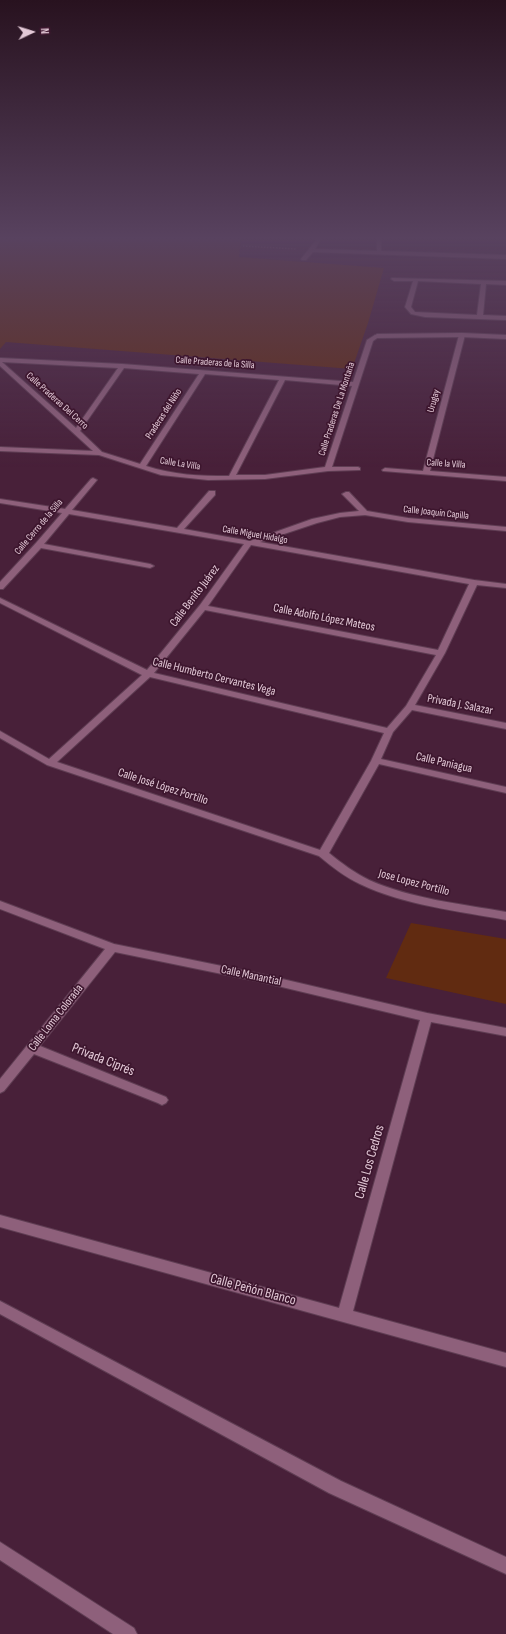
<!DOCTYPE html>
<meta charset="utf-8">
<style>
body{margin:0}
#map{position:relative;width:506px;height:1634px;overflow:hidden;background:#482039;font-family:"Sofia Sans Condensed",sans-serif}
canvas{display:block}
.north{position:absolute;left:12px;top:12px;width:40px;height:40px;-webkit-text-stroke:3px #3d162e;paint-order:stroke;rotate:86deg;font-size:11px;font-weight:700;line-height:16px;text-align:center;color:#e3c9d7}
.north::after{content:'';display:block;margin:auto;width:14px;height:18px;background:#e3c9d7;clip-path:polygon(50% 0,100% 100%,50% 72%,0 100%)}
</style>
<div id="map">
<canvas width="506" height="1634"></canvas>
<div class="north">N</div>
</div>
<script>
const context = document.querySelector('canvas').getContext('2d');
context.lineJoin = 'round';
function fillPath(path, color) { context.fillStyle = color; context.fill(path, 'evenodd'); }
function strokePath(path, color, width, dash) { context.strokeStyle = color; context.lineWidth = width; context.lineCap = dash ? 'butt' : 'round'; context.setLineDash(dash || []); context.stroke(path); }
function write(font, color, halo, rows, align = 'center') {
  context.font = font + ' "Sofia Sans Condensed",sans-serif'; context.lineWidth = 3.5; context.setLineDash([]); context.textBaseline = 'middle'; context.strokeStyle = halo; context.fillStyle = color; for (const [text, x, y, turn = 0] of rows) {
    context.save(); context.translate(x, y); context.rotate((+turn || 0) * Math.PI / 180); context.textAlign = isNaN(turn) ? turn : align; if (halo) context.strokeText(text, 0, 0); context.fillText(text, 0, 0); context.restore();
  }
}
fillPath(new Path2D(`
 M0 239H241L239 257 384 268 368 323 352 369 6 342 0 349Z
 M411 923 506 939V1004L386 978Z`), '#612b11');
const minor = new Path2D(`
 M317 239H321L315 249 377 251V239H381V251L506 255V259L313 252 306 260H302L301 259Z
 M392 278 506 281V285L486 284 483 315 506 316V320L425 317 411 314 405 307 413 281H394L391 279ZM418 281 481 284 477 315 415 312 411 307Z
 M462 333 465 335 430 471 506 477V481L383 471 382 470 385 468 423 471 459 335Z
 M375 335 380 336 373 341 332 467H358L360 468V470L328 471 265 479 208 480 161 475 99 455 0 451V447L93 451 0 366V358L122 364 353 382 367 340ZM2 362 118 368 76 428ZM124 368 199 374 140 464 102 452 80 431ZM205 374 279 380 229 476C200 476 173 475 146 466ZM285 380 352 386 325 467 265 475H236Z
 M93 478 97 480 72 510 177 528 209 491H215V495L184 529 250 541 312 519 340 513 359 511 342 494 346 492H349L367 511 408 518 506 527V531L408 522 365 515 340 517 317 523 260 542 474 580 506 584V588L477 585 445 653 415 705 506 723V729L412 710 393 732 381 759 506 787V793L379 764 329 853C341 863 355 873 369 880 412 899 461 904 506 912V920C459 911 403 905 360 884 345 877 332 867 319 856L47 765 0 738V731L49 759 142 675 0 603V598L147 670 200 605 244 544 69 514 44 544 150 564 154 566 150 568 41 548 3 589H0V582L36 543 62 513 0 503V499L65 509 91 479ZM251 545 469 584 438 650 208 606ZM205 610 436 655 406 706 387 728 154 673ZM150 677 384 733 371 761 320 850 57 762Z
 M0 901 114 944 261 974 427 1013 506 1028V1036L431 1022 353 1311 506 1353V1367L0 1227V1215L339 1308 420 1020 261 982 115 952 40 1046 166 1097 168 1100 166 1103 162 1105 158 1103 34 1054 4 1091 0 1093V1079L105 949 0 909Z
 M0 1301 341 1481 506 1557V1574L329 1493 0 1314Z
 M0 1542 134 1628 137 1634H113L0 1560Z`);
const tertiary = new Path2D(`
 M462 333 506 335V339L462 337 377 338 374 336 377 334Z`);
strokePath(minor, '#5f3d53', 2);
strokePath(tertiary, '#5f3d53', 2);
strokePath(new Path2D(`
 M243 246 296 249`), '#825f74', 1.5, [1.5, 1.5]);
fillPath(minor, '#8e607b');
fillPath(tertiary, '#8e607b');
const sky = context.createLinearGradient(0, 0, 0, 467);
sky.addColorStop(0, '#28121f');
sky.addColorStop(0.51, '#58425f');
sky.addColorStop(1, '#58425f00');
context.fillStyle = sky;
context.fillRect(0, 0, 506, 467);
write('10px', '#e3c9d7', '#3d162e', [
 ["Calle Praderas de la Silla",215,363,4],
 ["Calle Praderas Del Cerro",57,401,42],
 ["Urugay",434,401,-75],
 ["Calle Praderas De La Montaña",337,409,-72],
 ["Praderas del Niño",164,414,-57],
 ["Calle La Villa",180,464,9],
 ["Calle la Villa",446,464,4],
 ["Calle Joaquín Capilla",436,513,6],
 ["Calle Cerro de la Silla",39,527,-50],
 ["Calle Miguel Hidalgo",255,535,10]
]);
write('12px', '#e3c9d7', '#3d162e', [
 ["Calle Benito Juárez",195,596,-53],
 ["Calle Adolfo López Mateos",324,618,11],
 ["Calle Humberto Cervantes Vega",214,677,14],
 ["Privada J. Salazar",460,705,11],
 ["Calle Paniagua",444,763,13],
 ["Calle José López Portillo",163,787,18],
 ["Jose Lopez Portillo",414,883,15],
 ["Calle Manantial",251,976,12],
 ["Calle Loma Colorada",56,1018,-52]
]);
write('14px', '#e3c9d7', '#3d162e', [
 ["Privada Ciprés",103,1060,22],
 ["Calle Los Cedros",370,1162,-74],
 ["Calle Peñón Blanco",253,1290,15]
]);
</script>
